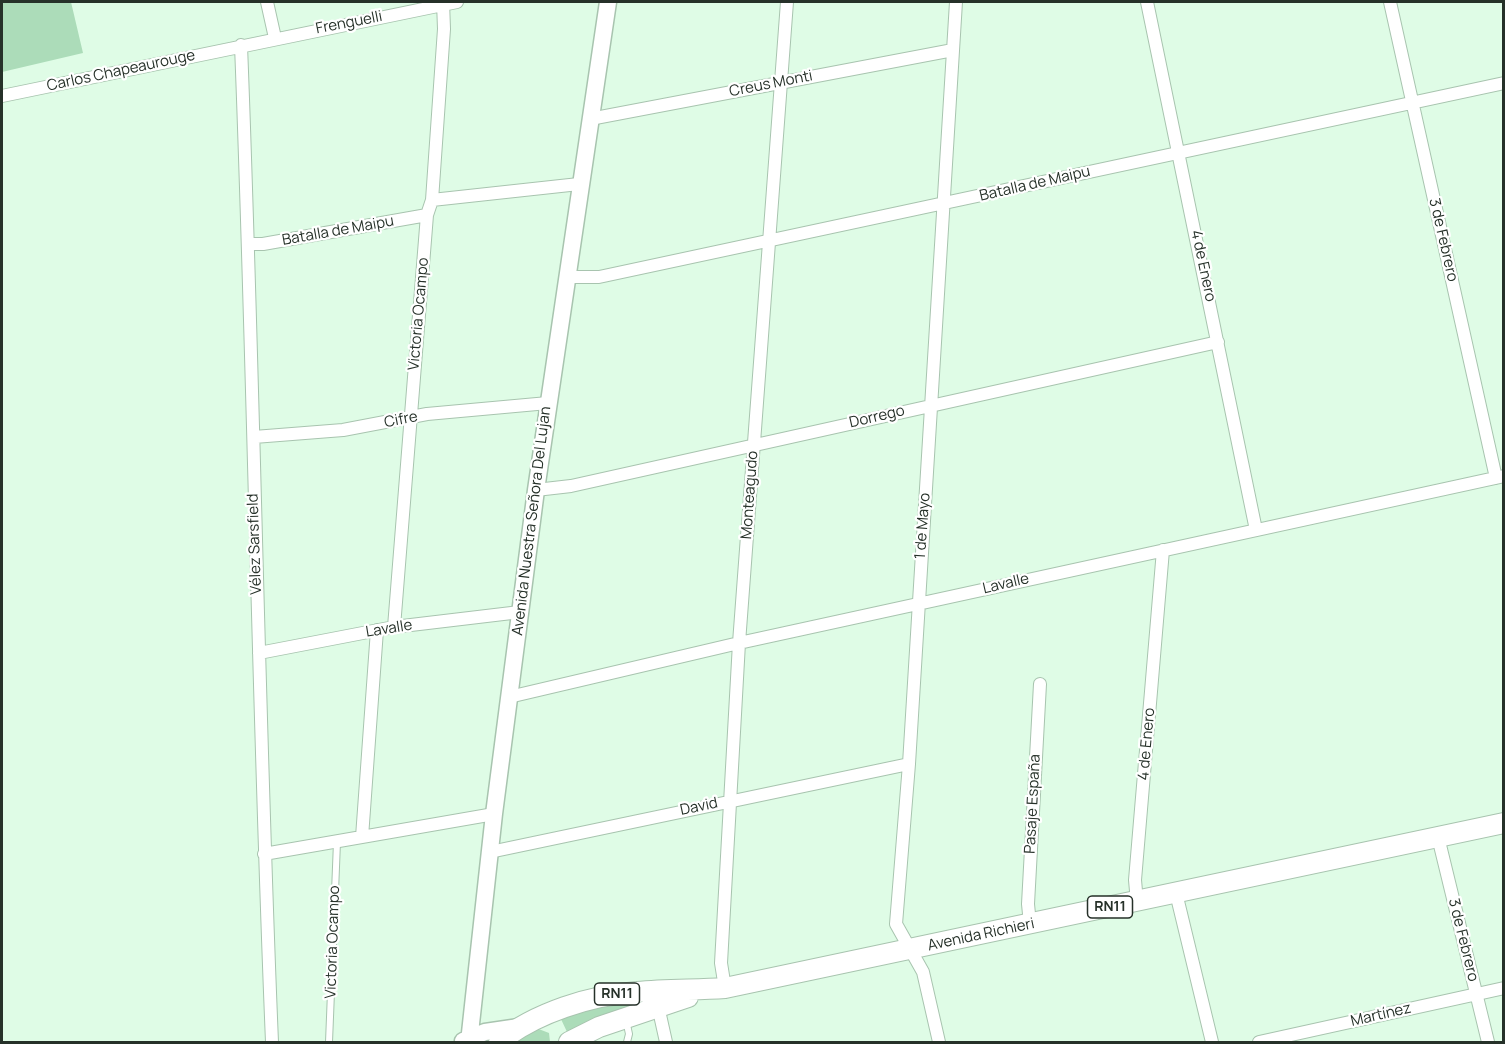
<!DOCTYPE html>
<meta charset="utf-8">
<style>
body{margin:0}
#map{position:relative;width:1505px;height:1044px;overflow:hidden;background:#dffce6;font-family:Manrope,sans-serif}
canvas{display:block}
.frame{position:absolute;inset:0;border:3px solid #263129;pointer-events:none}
</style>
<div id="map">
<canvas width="1505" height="1044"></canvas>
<div class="frame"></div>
</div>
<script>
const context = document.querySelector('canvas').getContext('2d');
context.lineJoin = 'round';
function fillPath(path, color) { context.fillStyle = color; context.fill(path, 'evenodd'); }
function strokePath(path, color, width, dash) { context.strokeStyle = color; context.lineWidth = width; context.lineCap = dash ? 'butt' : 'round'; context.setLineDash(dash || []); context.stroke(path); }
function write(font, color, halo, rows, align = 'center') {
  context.font = font + ' Manrope,sans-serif'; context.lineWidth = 4.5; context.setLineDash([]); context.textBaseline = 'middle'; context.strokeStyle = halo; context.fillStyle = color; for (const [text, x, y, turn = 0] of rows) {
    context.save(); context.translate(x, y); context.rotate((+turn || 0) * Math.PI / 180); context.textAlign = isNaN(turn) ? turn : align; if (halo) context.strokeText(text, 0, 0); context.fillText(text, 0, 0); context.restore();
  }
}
fillPath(new Path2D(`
 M2 2H71L83 53 2 72Z
 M658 999 568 1034 560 1017 588 1007Z
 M536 1028 549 1033 550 1042H510Z`), '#acdcb9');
const lane = new Path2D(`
 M626 1020 629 1034 627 1042
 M329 1042 337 842`);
const street = new Path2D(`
 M267 2 275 38
 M1147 2 1256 530
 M1390 2 1496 478
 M241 45C254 378 258 710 272 1042
 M2 96 457 2
 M590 119 953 50
 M432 200 579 184
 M249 244H263L427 215
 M566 277H599L1504 83
 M254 437 343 430 427 414 548 403
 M536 490 571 486 1218 342
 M394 627 427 215 432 200 444 29 443 2
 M259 653 394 627 520 612
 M509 697 739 643 1504 476
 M362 837 377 630
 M1438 837 1488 1042
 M490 852 909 764
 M264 854 494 814
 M1176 893 1212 1042
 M1137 902 1135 880 1163 550
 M1030 924 1028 904 1040 684
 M725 988 721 963 739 643 787 2
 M658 1006 666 1042
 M939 1042 923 972 896 924 909 764 956 2
 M1259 1042 1504 988`);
const secondary = new Path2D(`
 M463 1041 485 1032 519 1027
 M469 1042 494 814 536 490 608 2`);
const primary = new Path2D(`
 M499 1042C535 1013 591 995 637 992 666 989 696 990 725 988L1504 823
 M569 1042 599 1027 688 997`);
strokePath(lane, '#a8c4af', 8);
strokePath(street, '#a8c4af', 14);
strokePath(secondary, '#a8c4af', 19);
strokePath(primary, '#a8c4af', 22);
strokePath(lane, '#fff', 6);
strokePath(street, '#fff', 12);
strokePath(secondary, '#fff', 16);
strokePath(primary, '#fff', 20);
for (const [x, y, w] of [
 [1110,907,45],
 [617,994,45]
]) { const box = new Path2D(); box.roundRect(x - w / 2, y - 11, w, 22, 4.5); context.fillStyle = '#fff'; context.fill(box); strokePath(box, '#263129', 1.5); }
write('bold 14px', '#263129', null, [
 ["RN11",1110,907],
 ["RN11",617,994]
]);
write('15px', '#263129', '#fff', [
 ["Frenguelli",349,23,-11],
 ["Carlos Chapeaurouge",121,71,-12],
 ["Creus Monti",771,84,-11],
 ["Batalla de Maipu",1035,184,-13],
 ["Batalla de Maipu",338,231,-10],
 ["3 de Febrero",1443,240,77],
 ["4 de Enero",1203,266,78],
 ["Victoria Ocampo",419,314,-85],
 ["Dorrego",877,417,-13],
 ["Cifre",401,420,-11],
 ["Monteagudo",750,495,-86],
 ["Avenida Nuestra Señora Del Lujan",532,521,-83],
 ["1 de Mayo",923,526,-86],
 ["Vélez Sarsfield",255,544,-92],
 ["Lavalle",1006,584,-13],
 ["Lavalle",389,629,-9],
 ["4 de Enero",1147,744,-85],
 ["Pasaje España",1033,804,-87],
 ["David",699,807,-12],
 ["Avenida Richieri",981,935,-12],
 ["3 de Febrero",1463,940,76],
 ["Victoria Ocampo",333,942,-88],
 ["Martínez",1381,1015,-13]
]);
</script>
